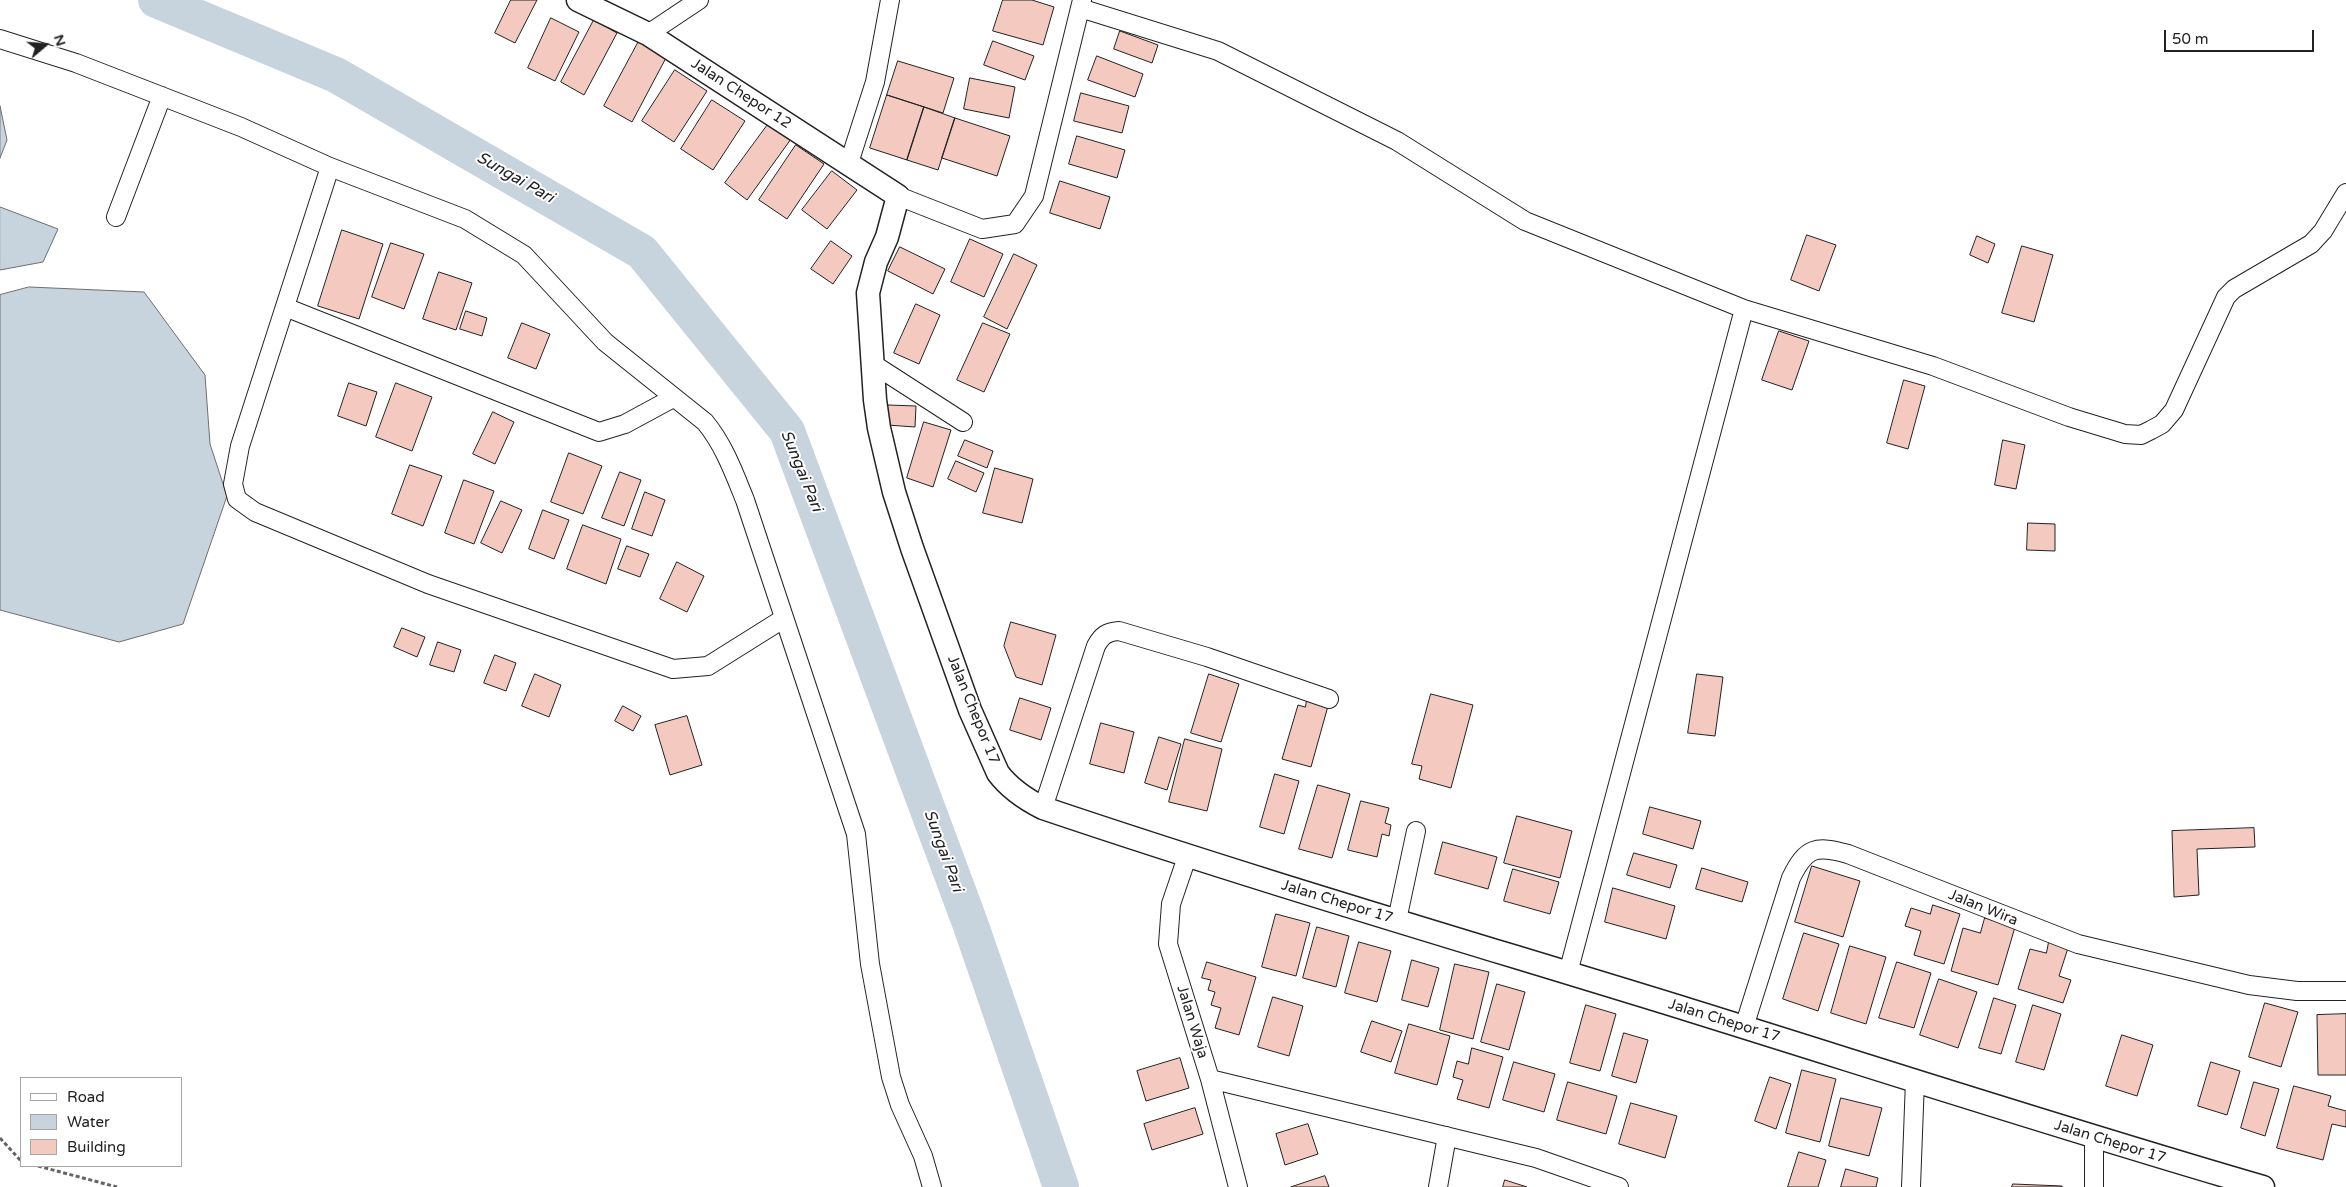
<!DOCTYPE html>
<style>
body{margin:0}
#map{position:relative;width:2346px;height:1187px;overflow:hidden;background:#fff;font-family:"Varela Round",sans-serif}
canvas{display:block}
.legend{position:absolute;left:20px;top:1077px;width:162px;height:90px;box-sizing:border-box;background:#fff;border:1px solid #a7a7a7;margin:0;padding:6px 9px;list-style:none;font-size:15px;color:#222}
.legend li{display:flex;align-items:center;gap:10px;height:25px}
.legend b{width:25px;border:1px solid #a7a7a7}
.north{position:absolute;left:20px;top:20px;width:50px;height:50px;-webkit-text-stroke:4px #fff;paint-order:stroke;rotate:72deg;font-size:14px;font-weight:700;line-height:20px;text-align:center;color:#222}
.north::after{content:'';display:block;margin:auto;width:18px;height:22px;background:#222;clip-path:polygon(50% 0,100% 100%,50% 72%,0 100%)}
.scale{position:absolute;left:2164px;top:30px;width:150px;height:22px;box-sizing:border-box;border:2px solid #222;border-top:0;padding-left:6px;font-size:15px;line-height:18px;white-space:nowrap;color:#222;-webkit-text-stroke:4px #fff;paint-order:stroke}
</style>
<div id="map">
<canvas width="2346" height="1187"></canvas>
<ul class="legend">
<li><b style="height:6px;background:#fff"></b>Road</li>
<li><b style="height:14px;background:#c7d3dd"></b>Water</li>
<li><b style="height:14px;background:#f3c9c0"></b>Building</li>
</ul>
<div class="north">N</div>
<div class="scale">50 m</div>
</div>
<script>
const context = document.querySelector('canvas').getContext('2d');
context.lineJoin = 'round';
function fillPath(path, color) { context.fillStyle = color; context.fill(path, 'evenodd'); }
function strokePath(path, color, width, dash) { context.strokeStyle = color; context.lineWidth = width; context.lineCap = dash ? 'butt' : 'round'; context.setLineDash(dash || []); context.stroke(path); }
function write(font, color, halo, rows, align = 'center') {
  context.font = font + ' "Varela Round",sans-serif'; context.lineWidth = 4; context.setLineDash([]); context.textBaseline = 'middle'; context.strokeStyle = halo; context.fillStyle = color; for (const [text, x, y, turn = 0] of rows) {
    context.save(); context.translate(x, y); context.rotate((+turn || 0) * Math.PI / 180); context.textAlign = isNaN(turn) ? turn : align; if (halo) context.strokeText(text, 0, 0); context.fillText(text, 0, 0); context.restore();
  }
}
const water = new Path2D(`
 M0 106 7 140 0 158Z
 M0 207 58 229 43 262 0 270Z
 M29 287 144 292 205 375 210 444 227 496 183 624 119 642 0 610V295Z`);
fillPath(water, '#c7d3dd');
strokePath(water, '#6f6f6f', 1);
strokePath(new Path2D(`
 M156 0 336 75 642 252 787 431 970 923 1061 1187`), '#c7d3dd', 36);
const building = new Path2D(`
 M511 0H537L515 43 495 33Z
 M1003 0H1032L1054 7 1043 45 993 31Z
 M551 18 579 32 555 81 528 68Z
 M594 20 617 33 584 95 561 82Z
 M1120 31 1158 45 1152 63 1114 49Z
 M639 41 667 56 632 122 604 106Z
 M993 41 1034 56 1025 80 984 65Z
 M1097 56 1143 74 1135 97 1088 80Z
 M898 61 954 78 943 113 887 95Z
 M675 70 707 91 674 142 642 121Z
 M970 78 1015 87 1009 118 964 109Z
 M1081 93 1129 106 1122 133 1074 121Z
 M887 95 924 107 907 160 870 148Z
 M712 100 745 121 713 170 681 149Z
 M924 107 955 118 938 170 907 160Z
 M955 118 1010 136 997 176 942 158Z
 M769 123 791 139 747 200 725 183Z
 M1077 136 1125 150 1117 178 1069 164Z
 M796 145 824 164 787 219 759 200Z
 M832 171 857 190 827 229 802 210Z
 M1060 181 1110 197 1100 229 1050 213Z
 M342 230 383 244 359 319 318 306Z
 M1807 235 1836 245 1819 291 1791 280Z
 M1977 236 1995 244 1988 263 1970 255Z
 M970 239 1003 254 984 297 951 282Z
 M831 241 852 256 833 284 811 269Z
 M391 243 424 254 404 309 372 297Z
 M2022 246 2053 255 2034 322 2002 313Z
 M900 247 945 269 933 294 888 271Z
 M1014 254 1037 265 1007 329 984 317Z
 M439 272 472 283 456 330 423 319Z
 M916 304 940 315 919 364 894 353Z
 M466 311 487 318 482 336 460 329Z
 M522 323 550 334 536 369 508 358Z
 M983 323 1010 334 984 392 957 380Z
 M1779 331 1809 341 1792 390 1762 380Z
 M1904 380 1925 386 1908 449 1887 443Z
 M349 383 377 392 366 426 338 416Z
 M396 383 432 397 412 451 376 437Z
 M888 405 916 406 915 427 887 425Z
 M493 412 514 422 495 464 473 454Z
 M924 422 951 430 933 487 907 478Z
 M965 440 993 451 987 468 958 456Z
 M2003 440 2025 445 2016 489 1995 485Z
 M569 453 602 466 583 514 551 502Z
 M956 461 984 473 976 492 948 479Z
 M410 465 442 476 423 526 392 514Z
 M995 468 1033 479 1022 523 983 513Z
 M620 472 641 480 624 526 602 518Z
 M464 480 494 491 474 544 445 533Z
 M645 492 665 500 652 536 632 529Z
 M501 501 522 510 502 553 481 543Z
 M543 510 569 520 554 559 529 549Z
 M2028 523 2055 524V551L2027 550Z
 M583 525 621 539 606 584 567 569Z
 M627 546 649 554 640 577 618 569Z
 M677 562 704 576 687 612 660 599Z
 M1011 622 1056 635 1042 685 1016 677 1004 646Z
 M402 628 425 637 417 657 394 647Z
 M438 642 461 650 454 672 430 665Z
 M495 655 516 663 506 691 484 683Z
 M535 674 561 685 549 717 522 706Z
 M1209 674 1239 684 1221 742 1191 733Z
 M1697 674 1723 677 1715 736 1688 733Z
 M1431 694 1473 705 1451 788 1419 779 1422 766 1412 764Z
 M1020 698 1051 708 1041 740 1010 730Z
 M1307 700 1328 706 1311 767 1282 759 1298 705 1305 707Z
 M623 706 641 716 633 731 615 721Z
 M687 716 702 765 670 775 655 725Z
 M1101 723 1134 732 1124 773 1090 764Z
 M1159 737 1181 744 1167 790 1145 783Z
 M1185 739 1222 749 1207 811 1169 802Z
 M1275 774 1299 781 1284 834 1260 827Z
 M1318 785 1350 794 1332 858 1299 849Z
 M1361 801 1389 808 1385 823 1391 825 1389 836 1382 834 1377 857 1348 850Z
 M1650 807 1701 821 1693 849 1643 834Z
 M1517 816 1572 831 1560 878 1504 863Z
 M2254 828 2255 847 2197 849 2199 895 2174 897 2172 831Z
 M1443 842 1497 857 1488 889 1435 874Z
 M1634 853 1677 865 1670 888 1627 875Z
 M1812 866 1860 881 1843 937 1795 922Z
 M1702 868 1748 882 1742 902 1696 889Z
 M1513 869 1559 882 1550 914 1504 901Z
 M1613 888 1675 906 1666 939 1605 922Z
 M1933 905 1960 914 1944 964 1914 955 1921 931 1905 926 1911 908 1930 914Z
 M1276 914 1310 923 1296 976 1262 967Z
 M1985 918 2015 927 1998 985 1951 971 1963 928 1980 933Z
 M1317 927 1349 936 1336 987 1303 978Z
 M1804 933 1839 944 1818 1011 1783 999Z
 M1359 942 1391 951 1377 1002 1345 993Z
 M2049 942 2068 948 2059 976 2071 980 2063 1003 2018 989 2030 949 2046 953Z
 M1850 946 1886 957 1866 1024 1831 1013Z
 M1412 960 1439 968 1428 1007 1402 1000Z
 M1207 962 1256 977 1239 1035 1215 1028 1221 1008 1211 1005 1215 992 1208 990 1211 980 1202 978Z
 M1897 962 1931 973 1914 1028 1879 1018Z
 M1455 964 1489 972 1473 1039 1440 1030Z
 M1939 979 1977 992 1958 1048 1920 1035Z
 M1497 984 1525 992 1509 1050 1481 1042Z
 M1273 997 1303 1006 1289 1056 1258 1047Z
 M1994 998 2016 1005 2001 1054 1979 1048Z
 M2265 1003 2298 1012 2281 1067 2249 1057Z
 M1586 1005 1616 1014 1600 1071 1570 1063Z
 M2033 1005 2061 1014 2044 1070 2016 1062Z
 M2346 1014V1075H2318L2317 1015Z
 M1372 1021 1402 1031 1391 1062 1361 1052Z
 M1409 1024 1450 1036 1437 1085 1395 1073Z
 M1624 1033 1648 1040 1636 1083 1612 1076Z
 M2122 1035 2153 1045 2137 1096 2106 1086Z
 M1472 1048 1503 1057 1489 1108 1457 1099 1463 1080 1453 1077 1457 1061 1468 1064Z
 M1180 1058 1189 1088 1146 1101 1137 1071Z
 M1514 1062 1555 1074 1544 1112 1503 1100Z
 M2211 1062 2240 1071 2227 1115 2198 1106Z
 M1802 1070 1836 1079 1820 1142 1786 1133Z
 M1770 1077 1791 1084 1776 1129 1755 1121Z
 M1568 1082 1617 1096 1606 1134 1557 1120Z
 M2254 1082 2279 1089 2265 1136 2241 1128Z
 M2294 1086 2331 1096 2328 1106 2346 1111V1127L2332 1124 2323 1160 2277 1148Z
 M1841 1098 1882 1108 1869 1156 1829 1146Z
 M1631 1103 1677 1116 1665 1158 1619 1144Z
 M1195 1108 1203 1134 1152 1150 1144 1124Z
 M1308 1124 1318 1154 1285 1165 1276 1134Z
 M1799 1152 1826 1160 1818 1187H1788Z
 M1846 1169 1878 1178 1876 1187H1841Z
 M1325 1176 1329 1187H1291Z
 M1505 1180 1527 1187H1503Z
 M2013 1184 2062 1186V1187H2012Z`);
fillPath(building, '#f3c9c0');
strokePath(building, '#222', 1);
const minor = new Path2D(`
 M1080 8 1218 51 1397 141 1525 221 1744 309 1933 366 2069 417 2125 434 2141 435 2151 430 2162 424 2174 410 2226 297 2234 289 2311 244 2323 231 2346 193
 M648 34 699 0
 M0 39 76 63 241 127 330 167 465 219 524 255 605 342 705 422C724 445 734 473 745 500L856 834 870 964 891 1077 900 1105 923 1156 932 1187
 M849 163 875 82 890 0
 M330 167 240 446 233 484 237 499 255 512 428 584 673 669 708 666 783 619
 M898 196 982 229 1015 224 1034 196 1082 0
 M116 217 162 96
 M285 307 599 432 625 424 673 398
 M873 364 963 422
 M1043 808 1096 646C1102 635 1107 632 1119 631L1207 657 1329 699
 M1187 857 1171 904 1168 944 1210 1079 1238 1187
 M1397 920 1416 831
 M1568 973 1744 309
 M1744 1027 1791 878C1806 847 1816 845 1848 854L2078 944 2249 985 2297 991H2346
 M1210 1079 1536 1158 1619 1187
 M1438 1187 1447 1136
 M1911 1187 1915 1080
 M2094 1187V1138`);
const tertiary = new Path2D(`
 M578 0 648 34 898 196 887 237 876 262 868 293 875 400 879 428 894 492 912 548 970 710 998 773C1010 789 1025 799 1043 808 1256 880 1472 943 1686 1009 1879 1069 2070 1131 2263 1187`);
strokePath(minor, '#222', 20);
strokePath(tertiary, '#222', 25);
strokePath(new Path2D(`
 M0 1138 21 1161
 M38 1166 117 1187`), '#646464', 3, [4, 2.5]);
strokePath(minor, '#fff', 18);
strokePath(tertiary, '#fff', 22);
write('15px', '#222', '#fff', [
 ["Jalan Chepor 12",741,94,33],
 ["Jalan Chepor 17",973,710,68],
 ["Jalan Chepor 17",1337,902,17],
 ["Jalan Wira",1983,908,22],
 ["Jalan Chepor 17",1724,1021,17],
 ["Jalan Waja",1192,1022,73],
 ["Jalan Chepor 17",2110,1142,17]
]);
write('italic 16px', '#222', '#fff', [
 ["Sungai Pari",515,178,30],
 ["Sungai Pari",801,471,68],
 ["Sungai Pari",943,851,70]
]);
</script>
